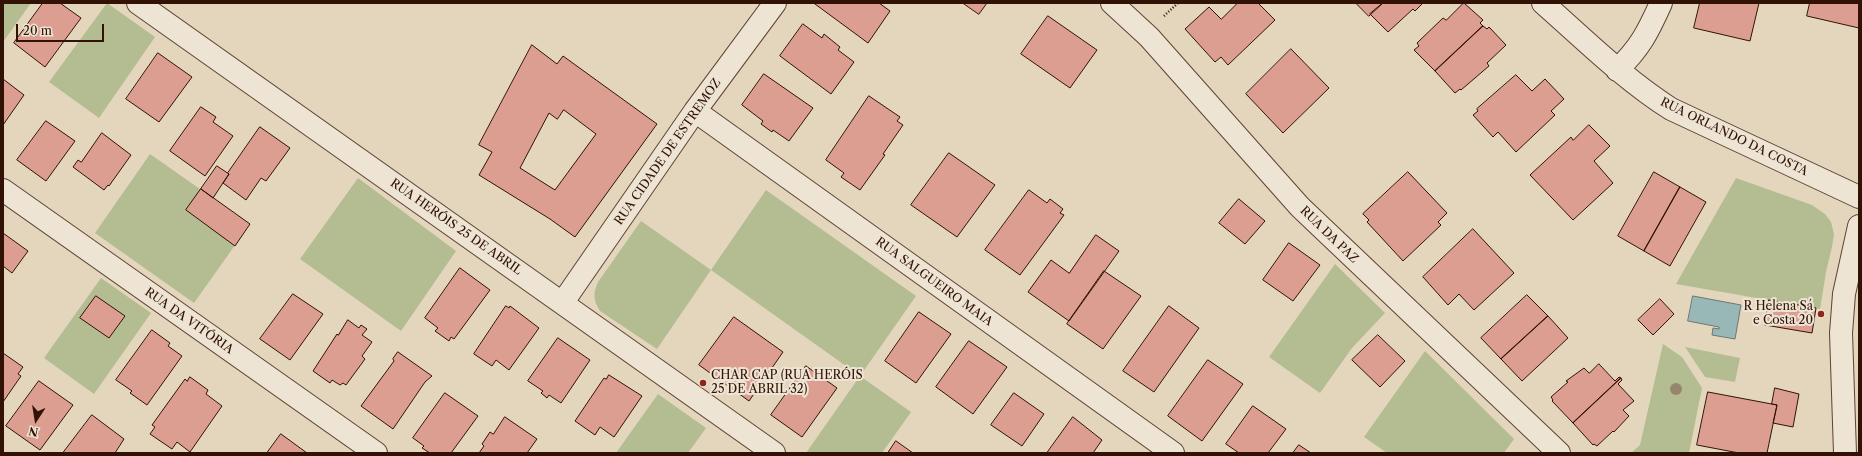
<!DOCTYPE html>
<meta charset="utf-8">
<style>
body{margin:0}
#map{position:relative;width:1862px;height:456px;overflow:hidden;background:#e4d5bd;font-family:"Libre Caslon Text",serif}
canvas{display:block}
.frame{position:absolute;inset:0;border:4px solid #311205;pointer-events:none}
.north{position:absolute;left:16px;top:400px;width:40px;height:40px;-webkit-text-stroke:3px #ede4d4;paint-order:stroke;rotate:192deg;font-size:11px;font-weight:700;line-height:16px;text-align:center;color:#311205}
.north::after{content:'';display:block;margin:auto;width:14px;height:18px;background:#311205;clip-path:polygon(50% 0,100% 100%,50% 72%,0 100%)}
.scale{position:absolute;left:16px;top:24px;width:88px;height:18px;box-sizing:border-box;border:2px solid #311205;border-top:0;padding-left:5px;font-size:12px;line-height:14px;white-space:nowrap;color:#311205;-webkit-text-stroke:3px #ede4d4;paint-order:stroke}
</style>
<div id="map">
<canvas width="1862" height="456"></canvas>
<div class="frame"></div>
<div class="north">N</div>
<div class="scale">20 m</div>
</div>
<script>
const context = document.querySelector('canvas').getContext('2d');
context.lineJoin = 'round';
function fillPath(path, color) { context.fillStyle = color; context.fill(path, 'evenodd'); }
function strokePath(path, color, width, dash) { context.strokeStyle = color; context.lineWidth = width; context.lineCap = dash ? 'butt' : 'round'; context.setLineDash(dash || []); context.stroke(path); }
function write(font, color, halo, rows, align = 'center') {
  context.font = font + ' "Libre Caslon Text",serif'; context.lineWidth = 4; context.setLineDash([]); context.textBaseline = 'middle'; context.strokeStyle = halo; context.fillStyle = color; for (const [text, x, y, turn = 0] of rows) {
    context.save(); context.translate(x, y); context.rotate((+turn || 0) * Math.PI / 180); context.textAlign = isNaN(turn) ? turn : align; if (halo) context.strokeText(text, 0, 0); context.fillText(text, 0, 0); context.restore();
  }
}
fillPath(new Path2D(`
 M3 3H31L3 42Z
 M107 3 155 37 99 118 49 82Z
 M150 154 250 224 194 303 95 233Z
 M358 178 456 251 401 331 300 259Z
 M1736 178 1812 205 1825 214 1831 222 1834 234 1832 247 1826 272 1820 309 1676 284Z
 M766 190 916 296 860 376 911 412 882 453H806L860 376 711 270 657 349 600 311C593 300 593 293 598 282L641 221 711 270Z
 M1335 264 1385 313 1352 348 1320 393 1269 357Z
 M101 278 151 313 94 394 44 358Z
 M1663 344 1682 357 1702 388 1689 453H1631L1640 445Z
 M1685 347 1740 358 1735 382 1705 377Z
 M1425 351 1514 439 1504 453H1387L1364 437Z
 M658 394 706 428 688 453H616Z`), '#b4bd91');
const water = new Path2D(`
 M1693 296 1741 305 1735 339 1712 335 1713 328 1719 329V327L1688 321Z`);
fillPath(water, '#97b8b7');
strokePath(water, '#6e7670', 1);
const building = new Path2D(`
 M43 3H60L81 18 45 67 14 43Z
 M816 3H879L890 11 868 43 815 4Z
 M963 3H987L979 14Z
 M1238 3H1258L1275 20 1228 65 1221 57 1215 62 1185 29 1209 7 1221 19Z
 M1356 3H1383L1369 16Z
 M1383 3H1423L1415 11 1413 9 1388 32 1370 14Z
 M1464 3 1483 20 1480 23 1483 26 1435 71 1414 50 1419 46 1417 43 1443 18 1446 20Z
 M1700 3H1759L1750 41 1694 28Z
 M1810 3H1859V28L1807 16Z
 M1048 16 1097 50 1070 88 1021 54Z
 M803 24 822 38 824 34 840 47 838 50 854 62 831 94 780 56Z
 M1483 26 1487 29 1489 27 1506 45 1487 63 1489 66 1461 90 1460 89 1455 93 1435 71Z
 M532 45 557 64 563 56 657 124 575 237 550 219 479 175 492 152 479 145ZM564 110 596 134 555 190 520 168 549 113 557 119Z
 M1291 49 1329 88 1283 133 1246 94Z
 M158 53 192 77 159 122 126 99Z
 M764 74 813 108 789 141 773 130 772 132 761 124 763 121 742 105Z
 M1516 75 1532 91 1545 79 1564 99 1551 111 1555 115 1516 152 1498 132 1493 137 1473 115 1478 111 1477 109Z
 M3 79 24 95 3 125Z
 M869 96 900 117 897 121 903 125 883 154 885 155 860 190 841 177 844 173 826 160Z
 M201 107 216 117 213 122 233 136 205 176 170 151Z
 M46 121 75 141 46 181 17 160Z
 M1589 125 1610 146 1594 161 1613 183 1573 220 1530 175 1571 137 1573 140Z
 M260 127 290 148 266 181 261 178 246 200 223 183 229 174 228 173Z
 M102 133 131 155 109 186 108 185 104 190 73 167 78 160 81 162Z
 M949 153 995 185 957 237 911 205Z
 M217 166 229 174 213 198 201 189Z
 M1408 172 1447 213 1438 222 1441 225 1403 261 1367 222 1369 220 1363 214Z
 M1654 172 1680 187 1644 251 1618 236Z
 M1680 187 1706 202 1670 266 1644 251Z
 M201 189 250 224 235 246 186 210Z
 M1029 190 1047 203 1050 199 1063 209 1060 213 1064 215 1020 275 985 250Z
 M1239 199 1265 221 1245 244 1219 223Z
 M1473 229 1514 273 1474 310 1459 294 1448 305 1423 277Z
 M3 233 28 251 12 273 3 266Z
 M1096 235 1119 251 1069 321 1028 292 1051 260 1069 273Z
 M1289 243 1320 265 1293 301 1263 280Z
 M460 268 490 290 454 339 451 337 449 341 435 331 438 328 425 318Z
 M1104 271 1141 296 1103 349 1067 324Z
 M293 294 323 314 290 360 260 339Z
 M1527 295 1548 316 1501 359 1481 338Z
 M96 296 125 316 109 338 80 318Z
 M1660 299 1674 314 1653 335 1638 320Z
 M1769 300 1816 308 1812 333 1765 325Z
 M506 306 509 308 510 306 539 328 509 370 496 360 492 366 474 354Z
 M1169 306 1199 328 1154 392 1123 371Z
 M919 312 951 334 916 383 885 361Z
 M1548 316 1568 338 1522 381 1501 359Z
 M734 317 783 352 749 401 699 365Z
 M348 320 359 328 361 325 367 329 362 335 372 342 362 356 365 359 346 385 343 383 340 385 332 380 330 383 313 371 337 334 338 335Z
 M152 330 170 343 168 346 182 356 147 405 130 393 132 391 116 380Z
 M1378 335 1405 361 1380 387 1352 360Z
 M558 338 590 360 561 403 549 395 547 398 541 393 543 391 528 381Z
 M969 341 1007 367 973 414 936 387Z
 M398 352 432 376 425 382 393 429 361 406 394 361 393 359Z
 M3 353 23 367 18 374 21 376 3 402Z
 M1208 360 1243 384 1202 441 1168 416Z
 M1599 364 1615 381 1619 377 1621 378 1573 423 1552 401 1553 400 1551 397 1568 382 1566 381 1584 368 1589 373Z
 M806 366 837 388 802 437 771 415Z
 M609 375 642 396 614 437 600 427 595 435 575 421 604 378 606 379Z
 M190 377 208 390 206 394 222 406 190 452 177 442 172 449 150 434 155 427 152 425 185 379 187 381Z
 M1621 378 1622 380 1618 384 1634 401 1623 410 1629 416 1614 432 1613 431 1597 446 1594 444 1593 445 1573 423Z
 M39 381 73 405 40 450 6 426Z
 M1775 388 1799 394 1793 427 1773 423 1777 405 1772 404Z
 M1708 392 1777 405 1767 453H1739L1697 445Z
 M445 393 478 416 451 453H430L422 448 424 446 413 438Z
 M1014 393 1044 414 1022 446 991 425Z
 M1253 406 1286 429 1268 453H1239L1226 444Z
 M92 415 124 439 115 453H63Z
 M505 417 537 439 527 453H479L484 446 482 444 490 432 493 434Z
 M1073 417 1102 440 1093 453H1047Z
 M281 434 307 453H267Z
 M896 441 913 453H888Z
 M1299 445 1311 453H1293Z`);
fillPath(building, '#dd9e92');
strokePath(building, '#311205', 1);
const minor = new Path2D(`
 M138 3 774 453
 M1112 3 1149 37 1300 207 1559 453
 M1543 3C1585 40 1624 79 1671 109L1859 197
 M1617 70C1640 48 1648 32 1661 3
 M695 111 1173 453
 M3 190 376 453
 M563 302 695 111 775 3
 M1845 453 1841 333 1844 294 1859 226`);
strokePath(minor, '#5e4333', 24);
strokePath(new Path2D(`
 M1164 16 1178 3`), '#311205', 2.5, [1, 2]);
strokePath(minor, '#ede4d4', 22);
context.fillStyle = '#97866f';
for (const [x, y] of [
 [1676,389]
]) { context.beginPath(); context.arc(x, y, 6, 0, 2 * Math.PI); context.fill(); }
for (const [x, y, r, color] of [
 [1821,314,4,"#8f2418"],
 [703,383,4,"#8f2418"]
]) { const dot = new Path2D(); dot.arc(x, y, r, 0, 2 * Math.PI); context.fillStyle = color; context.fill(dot); strokePath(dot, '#ede4d4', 1.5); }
write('12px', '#311205', '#ede4d4', [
 ["RUA ORLANDO DA COSTA",1734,137,26],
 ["RUA CIDADE DE ESTREMOZ",668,152,-55],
 ["RUA HERÓIS 25 DE ABRIL",456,227,35],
 ["RUA DA PAZ",1329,235,44],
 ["RUA SALGUEIRO MAIA",934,282,36],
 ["RUA DA VITÓRIA",189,321,35]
]);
write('12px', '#311205', '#ede4d4', [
 ["R Helena Sá",1813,307],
 ["e Costa 20",1813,321],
 ["CHAR CAP (RUA HERÓIS",711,376,"left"],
 ["25 DE ABRIL 32)",711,390,"left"]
], 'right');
</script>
